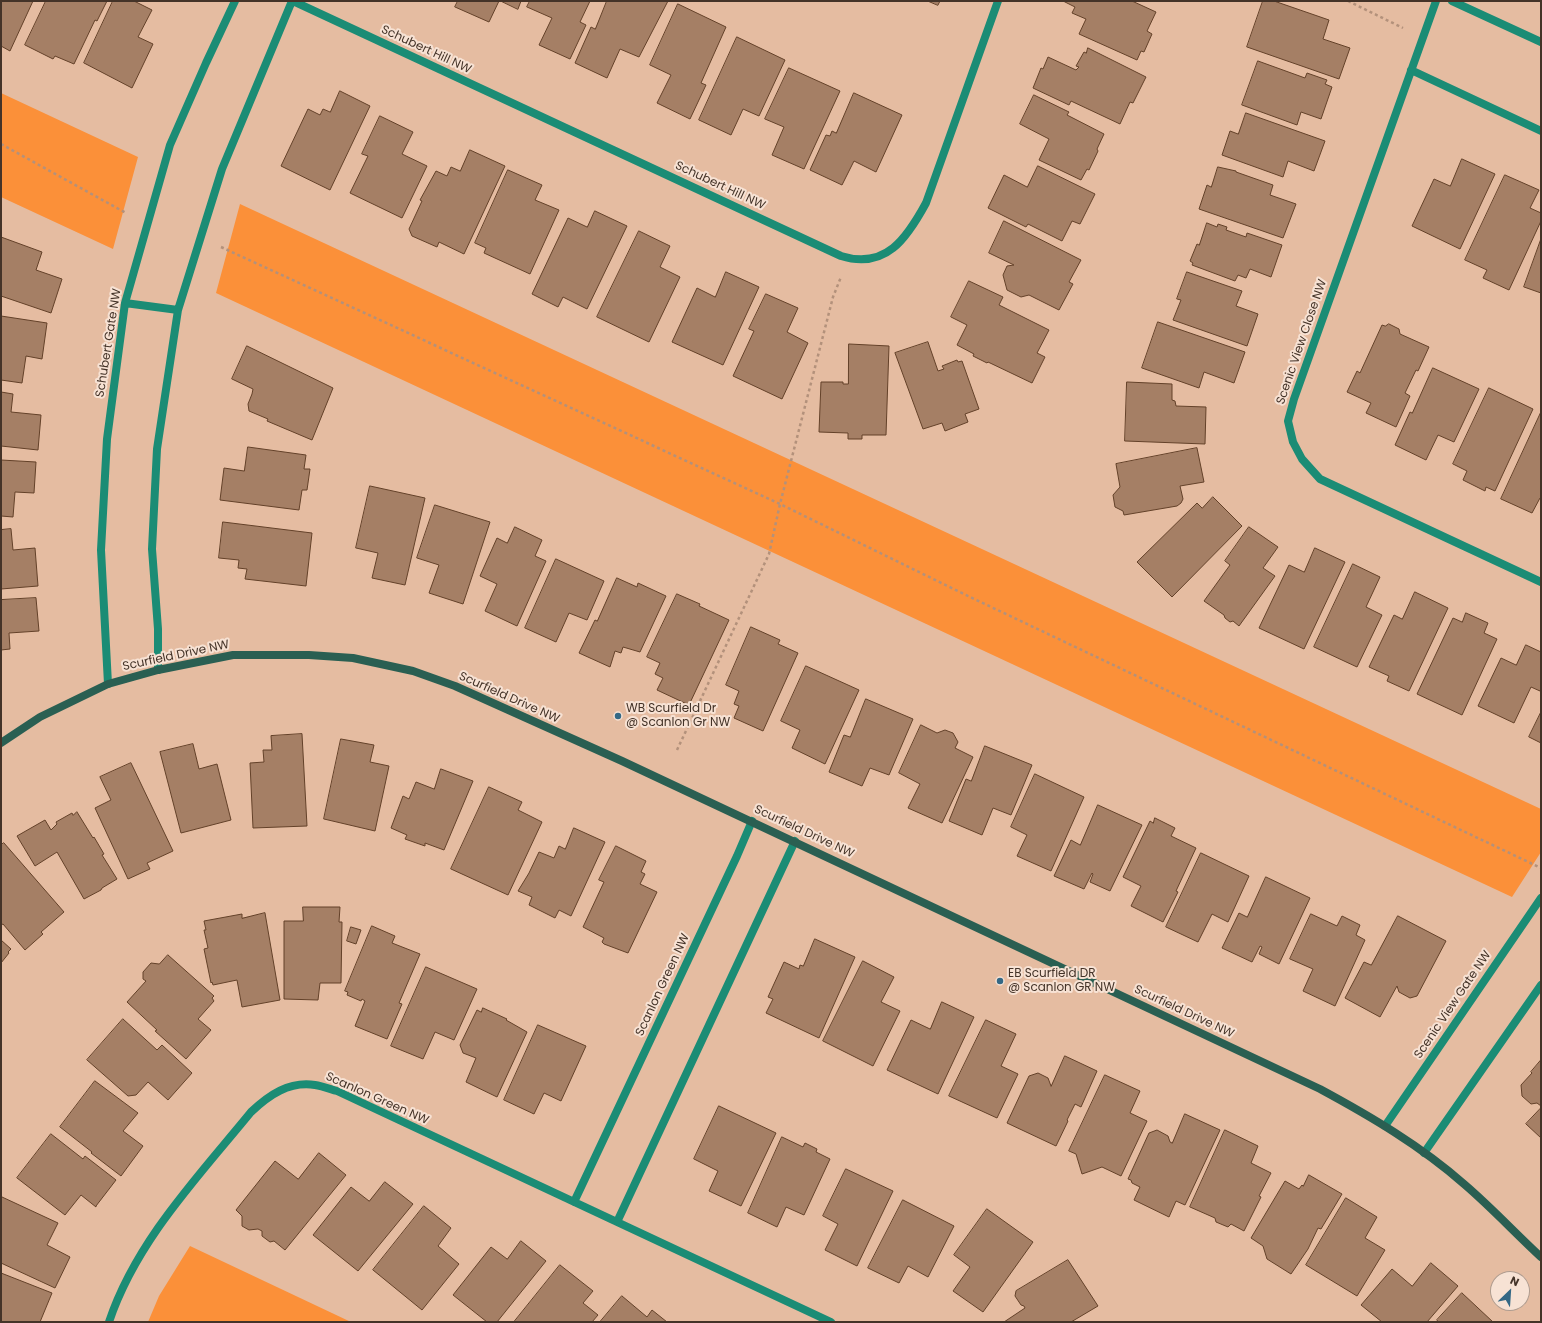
<!DOCTYPE html>
<style>
body{margin:0}
#map{position:relative;width:1542px;height:1323px;overflow:hidden;background:#e5bca1;font-family:Poppins,sans-serif}
canvas{display:block}
.frame{position:absolute;inset:0;border:2px solid #443328;pointer-events:none}
.north{position:absolute;left:1490px;top:1271px;width:40px;height:40px;box-sizing:border-box;background:#f7e2d4;border:1px solid #af9c8f;border-radius:50%;rotate:25deg;font-size:11px;font-weight:700;line-height:16px;text-align:center;color:#443328}
.north::after{content:'';display:block;margin:auto;width:14px;height:18px;background:#346885;clip-path:polygon(50% 0,100% 100%,50% 72%,0 100%)}
</style>
<div id="map">
<canvas width="1542" height="1323"></canvas>
<div class="frame"></div>
<div class="north">N</div>
</div>
<script>
const context = document.querySelector('canvas').getContext('2d');
context.lineJoin = 'round';
function fillPath(path, color) { context.fillStyle = color; context.fill(path, 'evenodd'); }
function strokePath(path, color, width, dash) { context.strokeStyle = color; context.lineWidth = width; context.lineCap = dash ? 'butt' : 'round'; context.setLineDash(dash || []); context.stroke(path); }
function write(font, color, halo, rows, align = 'center') {
  context.font = font + ' Poppins,sans-serif'; context.lineWidth = 4; context.setLineDash([]); context.textBaseline = 'middle'; context.strokeStyle = halo; context.fillStyle = color; for (const [text, x, y, turn = 0] of rows) {
    context.save(); context.translate(x, y); context.rotate((+turn || 0) * Math.PI / 180); context.textAlign = isNaN(turn) ? turn : align; if (halo) context.strokeText(text, 0, 0); context.fillText(text, 0, 0); context.restore();
  }
}
fillPath(new Path2D(`
 M1 93 138 157 113 249 1 197Z
 M240 204 1541 809V852L1512 897 216 293Z
 M190 1246 351 1322H148L159 1296Z`), '#fb9039');
const building = new Path2D(`
 M1 1H33L10 51 1 46Z
 M46 1H107L97 21 95 20 74 64 55 56 53 59 25 45Z
 M113 1H134L152 10 138 37 153 44 132 88 84 63Z
 M458 1H499L489 22 455 7Z
 M501 1H521L518 9Z
 M530 1H590L580 22 586 25 570 59 539 45 552 18 527 7Z
 M607 1H668L639 57 620 49 607 78 575 63 591 27 595 29Z
 M928 1H940L938 5Z
 M1066 1H1132L1156 12 1147 31 1152 34 1144 52 1141 51 1137 60 1079 34 1086 19 1072 13 1075 7 1065 2Z
 M1263 1H1274L1329 20 1323 39 1350 48 1339 79 1247 47Z
 M678 4 726 27 701 83 706 85 690 119 657 103 671 75 650 65Z
 M737 37 785 60 759 116 743 109 731 135 699 120Z
 M1088 48 1146 77 1133 103 1130 102 1120 124 1071 101 1069 105 1033 88 1041 68 1043 69 1048 57 1076 70 1079 67 1076 66 1084 52 1086 53Z
 M1258 61 1305 78 1307 73 1327 80 1325 84 1332 87 1321 119 1301 112 1297 125 1242 105Z
 M789 68 840 91 804 169 772 155 784 127 765 119Z
 M340 91 370 106 330 190 281 166 308 109 320 115 323 109 330 112Z
 M854 93 902 115 876 172 854 161 842 185 810 170 826 135 830 136 832 131 836 133Z
 M1034 95 1069 112 1067 115 1104 134 1097 149 1098 151 1089 170 1087 169 1081 180 1039 160 1049 139 1020 124Z
 M1246 113 1325 141 1314 171 1288 161 1283 177 1222 155 1230 131 1238 134Z
 M380 116 413 132 402 154 427 166 402 218 350 193 368 156 362 154Z
 M470 150 505 166 464 254 439 242 437 247 412 236 409 229 422 201 420 200 436 171 447 176 451 167 460 171Z
 M1462 159 1495 174 1460 249 1412 226 1434 179 1450 186Z
 M1038 166 1095 194 1080 224 1072 221 1062 241 1028 224 1026 227 988 208 1004 175 1027 187Z
 M1218 167 1236 171V172L1273 185 1270 195 1296 204 1283 238 1199 209 1207 185 1211 187Z
 M508 170 542 185 535 200 559 210 530 274 484 253 486 248 475 243Z
 M1505 175 1539 190 1530 208 1541 213V221L1509 290 1483 278 1487 270 1465 260Z
 M595 211 627 226 587 309 563 297 558 307 532 294 568 218 587 227Z
 M1004 221 1081 260 1069 282 1073 284 1059 310 1029 295 1021 297 1007 290 1003 275 1007 266 1014 265 989 253Z
 M1207 223 1217 227 1218 224 1227 227 1226 230 1246 237 1247 233 1282 245 1271 277 1250 269 1246 278 1238 275 1235 281 1192 265 1193 263 1190 261 1197 244 1199 245Z
 M639 231 670 246 660 267 680 277 649 342 597 317Z
 M1 237 42 252 36 270 62 279 51 313 1 296Z
 M1541 239V293L1524 287Z
 M726 272 759 287 723 365 672 342 697 288 715 297Z
 M1187 272 1242 291 1236 306 1258 314 1247 346 1173 320 1181 300 1177 299Z
 M969 281 1003 297 999 305 1049 330 1037 353 1045 357 1032 383 988 362 987 363 973 356 974 354 957 345 967 325 951 317Z
 M766 294 798 308 787 332 808 343 782 399 733 376 754 331 749 329Z
 M1 316 47 323 42 359 26 356 22 383 1 380Z
 M1158 322 1245 352 1234 383 1204 372 1199 388 1142 368Z
 M1389 324 1399 329 1400 334 1429 347 1418 371 1416 370 1405 393 1410 396 1396 427 1366 413 1371 403 1347 392 1357 371 1360 373 1382 325 1385 326Z
 M928 342 938 371 944 369 942 366 957 360 958 362 962 361 979 409 965 414 968 422 945 431 942 423 923 429 895 353Z
 M849 344 889 346 886 435H862V439H848V433L819 432 821 382H843V384H848Z
 M247 346 333 388 312 440 267 421 268 419 249 411 248 404 252 394 253 389 232 379Z
 M1433 368 1479 389 1454 442 1438 435 1426 460 1395 445 1410 412 1412 413Z
 M1127 382 1172 384V400L1175 401 1176 406 1206 407 1205 444 1125 441Z
 M1489 388 1533 409 1495 491 1486 487 1485 491 1463 480 1467 471 1453 464Z
 M1 392 13 394 11 412 41 415 38 450 1 446Z
 M1541 412V498H1540L1532 513 1501 499Z
 M248 447 306 455 304 469H310L307 490H302L299 510 220 500 224 468 244 471Z
 M1197 448 1204 482 1180 486 1183 499 1181 503 1177 506 1124 515 1123 511 1115 507 1113 495 1120 487 1116 464Z
 M1 460 36 462 34 493 15 492 13 517 1 516Z
 M370 486 425 498 405 585 372 578 378 553 356 548Z
 M1213 497 1242 526 1172 597 1137 562 1197 503 1202 508Z
 M435 505 490 522 463 604 429 593 439 565 417 558Z
 M223 522 312 533 306 586 245 579 247 569 238 568 239 560 219 558Z
 M515 527 542 540 535 556 546 561 517 626 485 611 497 584 480 576 497 538 507 543Z
 M1249 527 1278 547 1263 568 1275 576 1239 626 1233 621 1230 622 1225 618 1224 615 1204 601 1230 565 1225 561Z
 M11 529 13 550 35 548 38 586 1 589V530Z
 M1315 548 1345 562 1304 649 1259 628 1289 565 1304 572Z
 M556 559 604 581 587 620 569 613 556 642 525 628Z
 M1353 564 1380 577 1366 607 1382 615 1357 667 1314 647Z
 M617 578 637 587 638 583 666 596 640 652 623 647 621 653 615 651 610 667 579 653 595 620 597 621Z
 M1415 592 1448 608 1409 691 1387 681 1389 676 1369 667 1394 615 1402 619Z
 M677 594 700 604 699 606 729 620 689 705 657 690 663 678 655 674 660 663 647 657Z
 M36 598 39 631 9 633 10 649 1 650V600Z
 M1466 613 1488 623 1484 633 1497 639 1462 715 1417 694 1453 618 1462 622Z
 M751 627 780 640 778 644 798 653 763 731 734 718 739 706 734 704 739 691 726 685Z
 M1526 645 1541 652V688L1540 691 1531 687 1514 723 1478 706 1501 658 1516 665Z
 M806 666 859 690 825 764 792 748 800 730 781 721Z
 M866 699 913 719 889 775 870 768 862 786 829 772 844 735 850 737Z
 M1541 712V743L1529 737Z
 M921 725 937 733 945 730 953 733 958 742 955 748 973 757 942 823 908 808 920 784 899 773Z
 M302 734 307 826 253 828 250 763 264 762 263 750H272L271 736Z
 M341 739 374 745 370 762 389 766 375 831 324 819Z
 M193 744 199 769 217 764 231 820 181 833 160 752Z
 M985 746 1032 765 1011 815 993 808 982 835 949 821 966 779 971 781Z
 M131 763 173 851 147 863 150 869 128 879 95 808 111 800 100 777Z
 M441 769 473 781 444 850 425 843V846L405 839 407 835 391 828 403 796 409 799 416 782 434 789Z
 M1035 774 1084 797 1051 871 1017 856 1027 835 1011 827Z
 M489 787 522 802 518 810 542 822 508 895 451 869Z
 M1098 805 1142 825 1110 891 1090 882 1093 874 1092 873 1084 889 1054 876 1071 840 1080 845Z
 M77 812 93 838 94 837 104 854 102 855 117 879 102 888 101 890 84 899 57 852 35 866 17 836 45 820 51 830 57 824 56 822 72 813 73 815Z
 M1155 818 1175 828 1171 836 1196 848 1176 891 1178 892 1163 922 1131 906 1141 886 1123 877 1150 821 1153 823Z
 M574 828 605 842 571 916 559 910 555 918 529 905 532 897 518 891 529 873 539 852 554 858 559 846 565 849Z
 M4 843 64 912 41 932 43 934 25 950 3 924 1 925V845Z
 M616 846 646 861 641 872 645 874 640 884 657 892 628 953 604 944 602 942 604 938 583 927 604 882 599 880Z
 M1201 853 1249 876 1228 922 1212 914 1198 942 1166 927Z
 M1266 877 1310 898 1279 964 1259 954 1262 947 1260 946 1252 962 1222 948 1239 913 1247 917Z
 M303 907H340L339 922H342L341 983H320L318 1000 284 999V921H303Z
 M265 913 280 1000 242 1007 237 980 213 985 212 982 211 983 204 949 208 948 204 930H206L204 921 242 914V918Z
 M1311 914 1337 926 1342 916 1360 925 1356 935 1365 940 1335 1006 1303 991 1313 969 1290 959Z
 M1398 916 1446 941 1417 996 1410 998 1399 992 1397 986 1380 1017 1345 998 1364 962 1371 965Z
 M372 926 395 936 392 943 420 954 399 1003 402 1004 387 1039 355 1026 365 1001 362 999 361 1001 347 995 348 992 345 991Z
 M351 927 361 930 356 944 347 941Z
 M815 939 855 957 819 1038 766 1013 773 999 768 997 784 962 799 969 800 965 803 966Z
 M1 940 11 949 8 952 9 953 1 963Z
 M168 955 214 996 212 998 214 1001 198 1019 211 1030 186 1059 155 1031 157 1030 127 1002 146 981 143 979V972L151 963 159 964Z
 M863 961 894 977 881 1002 900 1011 873 1066 823 1041Z
 M426 967 477 989 454 1040 435 1032 423 1059 391 1046Z
 M942 1002 974 1017 938 1094 887 1070 911 1020 930 1029Z
 M483 1008 507 1019 506 1020 527 1032 497 1097 466 1082 476 1058 463 1053 460 1045 477 1010 481 1012Z
 M123 1019 157 1050 162 1045 192 1073 168 1100 148 1082 136 1095 128 1096 87 1060Z
 M986 1020 1016 1034 1001 1066 1018 1074 997 1118 949 1096Z
 M538 1025 586 1046 561 1101 544 1093 534 1114 504 1100Z
 M1065 1056 1097 1071 1081 1107 1075 1104 1067 1120 1068 1121 1056 1146 1007 1123 1029 1076 1038 1073 1048 1078 1051 1086Z
 M1541 1060V1106L1537 1103 1531 1104 1522 1096 1521 1085 1532 1073 1531 1072Z
 M1105 1075 1140 1091 1130 1113 1147 1121 1121 1176 1102 1167 1082 1174 1076 1154 1069 1151Z
 M95 1081 138 1113 123 1131 143 1146 121 1176 91 1153 92 1152 60 1127Z
 M719 1106 776 1133 741 1206 709 1191 718 1171 694 1159Z
 M1541 1108V1138L1526 1124Z
 M1185 1114 1220 1130 1185 1205 1176 1201 1169 1217 1134 1200 1140 1187 1132 1183 1131 1180 1128 1179 1149 1133 1157 1130 1168 1136 1170 1142 1172 1143Z
 M1225 1130 1258 1146 1251 1163 1271 1173 1259 1196 1261 1197 1244 1231 1231 1224 1228 1227 1216 1222 1215 1218 1190 1207Z
 M51 1134 83 1159 85 1156 116 1180 96 1206V1207L81 1195 65 1215 17 1178Z
 M782 1137 803 1147 805 1143 817 1149 816 1152 830 1159 804 1215 786 1207 777 1227 748 1213Z
 M319 1153 346 1175 285 1250 274 1241 270 1242 262 1236V1231L258 1229 249 1230 242 1226V1216L236 1210 275 1161 298 1179Z
 M846 1169 893 1191 857 1266 825 1250 838 1224 823 1216Z
 M1309 1175 1342 1194 1321 1229 1318 1228 1308 1249 1291 1274 1267 1259 1263 1246 1251 1238 1285 1181 1299 1189 1302 1185 1303 1186Z
 M385 1182 413 1204 358 1271 313 1235 351 1187 369 1201Z
 M2 1197 58 1223 47 1245 70 1257 55 1288 1 1263V1199Z
 M1346 1198 1377 1217 1365 1238 1385 1250 1357 1296 1306 1265Z
 M903 1200 954 1226 928 1277 908 1266 899 1283 868 1268Z
 M424 1206 451 1228 438 1246 459 1264 422 1310 373 1270Z
 M987 1209 1033 1242 983 1312 953 1291 970 1267 954 1255Z
 M521 1241 546 1261 497 1322H487L453 1295 491 1247 507 1259Z
 M1068 1260 1098 1306 1071 1322H1004L1025 1308 1024 1306 1021 1305 1015 1296 1016 1291Z
 M1431 1263 1458 1286 1427 1322H1382L1361 1305 1392 1269 1412 1286Z
 M560 1265 593 1291 583 1303 598 1315 592 1322H514Z
 M1 1273 52 1293 40 1322H1Z
 M1462 1293 1493 1322H1438L1437 1320Z
 M622 1296 647 1317 652 1310 667 1322H600Z`);
fillPath(building, '#a57f65');
strokePath(building, '#634129', 1);
strokePath(new Path2D(`
 M1348 1 1403 28
 M1 144 126 213
 M221 247 780 504 968 596 1541 868
 M677 750 769 554 780 504 833 297 841 277`), '#b3917b', 2.5, [3, 3]);
strokePath(new Path2D(`
 M293 1 841 256C886 270 907 238 926 203L998 1
 M1436 1 1294 399 1288 421 1293 442 1302 459 1320 479 1541 582
 M1452 1 1541 42
 M1411 70 1541 131
 M125 303 178 310
 M158 670V629L152 549 157 449 178 310 222 169 292 1
 M108 684 101 550 107 439 125 303 170 145 206 63 235 1
 M1385 1126 1541 898
 M1424 1153 1541 985
 M574 1202 737 856 752 821
 M617 1222 795 841
 M109 1322C136 1241 198 1177 251 1112 269 1095 289 1081 315 1085 322 1086 330 1089 337 1091L831 1322`), '#1b8c75', 8);
strokePath(new Path2D(`
 M1 743 40 717 108 684 158 670 233 655H309L353 658 413 671 455 686 622 761 1320 1089C1370 1116 1421 1146 1464 1184 1491 1207 1515 1233 1541 1257`), '#2a5f52', 8);
for (const [x, y, r, color] of [
 [618,716,4,"#346885"],
 [1000,981,4,"#346885"]
]) { const dot = new Path2D(); dot.arc(x, y, r, 0, 2 * Math.PI); context.fillStyle = color; context.fill(dot); strokePath(dot, '#f7e2d4', 1.5); }
write('12px', '#443328', '#f7e2d4', [
 ["Schubert Hill NW",426,50,25],
 ["Schubert Hill NW",720,186,25],
 ["Scenic View Close NW",1302,342,-71],
 ["Schubert Gate NW",109,343,-81],
 ["Scurfield Drive NW",176,656,-12],
 ["Scurfield Drive NW",509,698,24],
 ["Scurfield Drive NW",804,832,25],
 ["Scanlon Green NW",663,985,-65],
 ["Scenic View Gate NW",1453,1005,-56],
 ["Scurfield Drive NW",1184,1012,25],
 ["Scanlon Green NW",377,1099,24]
]);
write('12px', '#443328', '#f7e2d4', [
 ["WB Scurfield Dr",626,709],
 ["@ Scanlon Gr NW",626,723],
 ["EB Scurfield DR",1008,974],
 ["@ Scanlon GR NW",1008,988]
], 'left');
</script>
